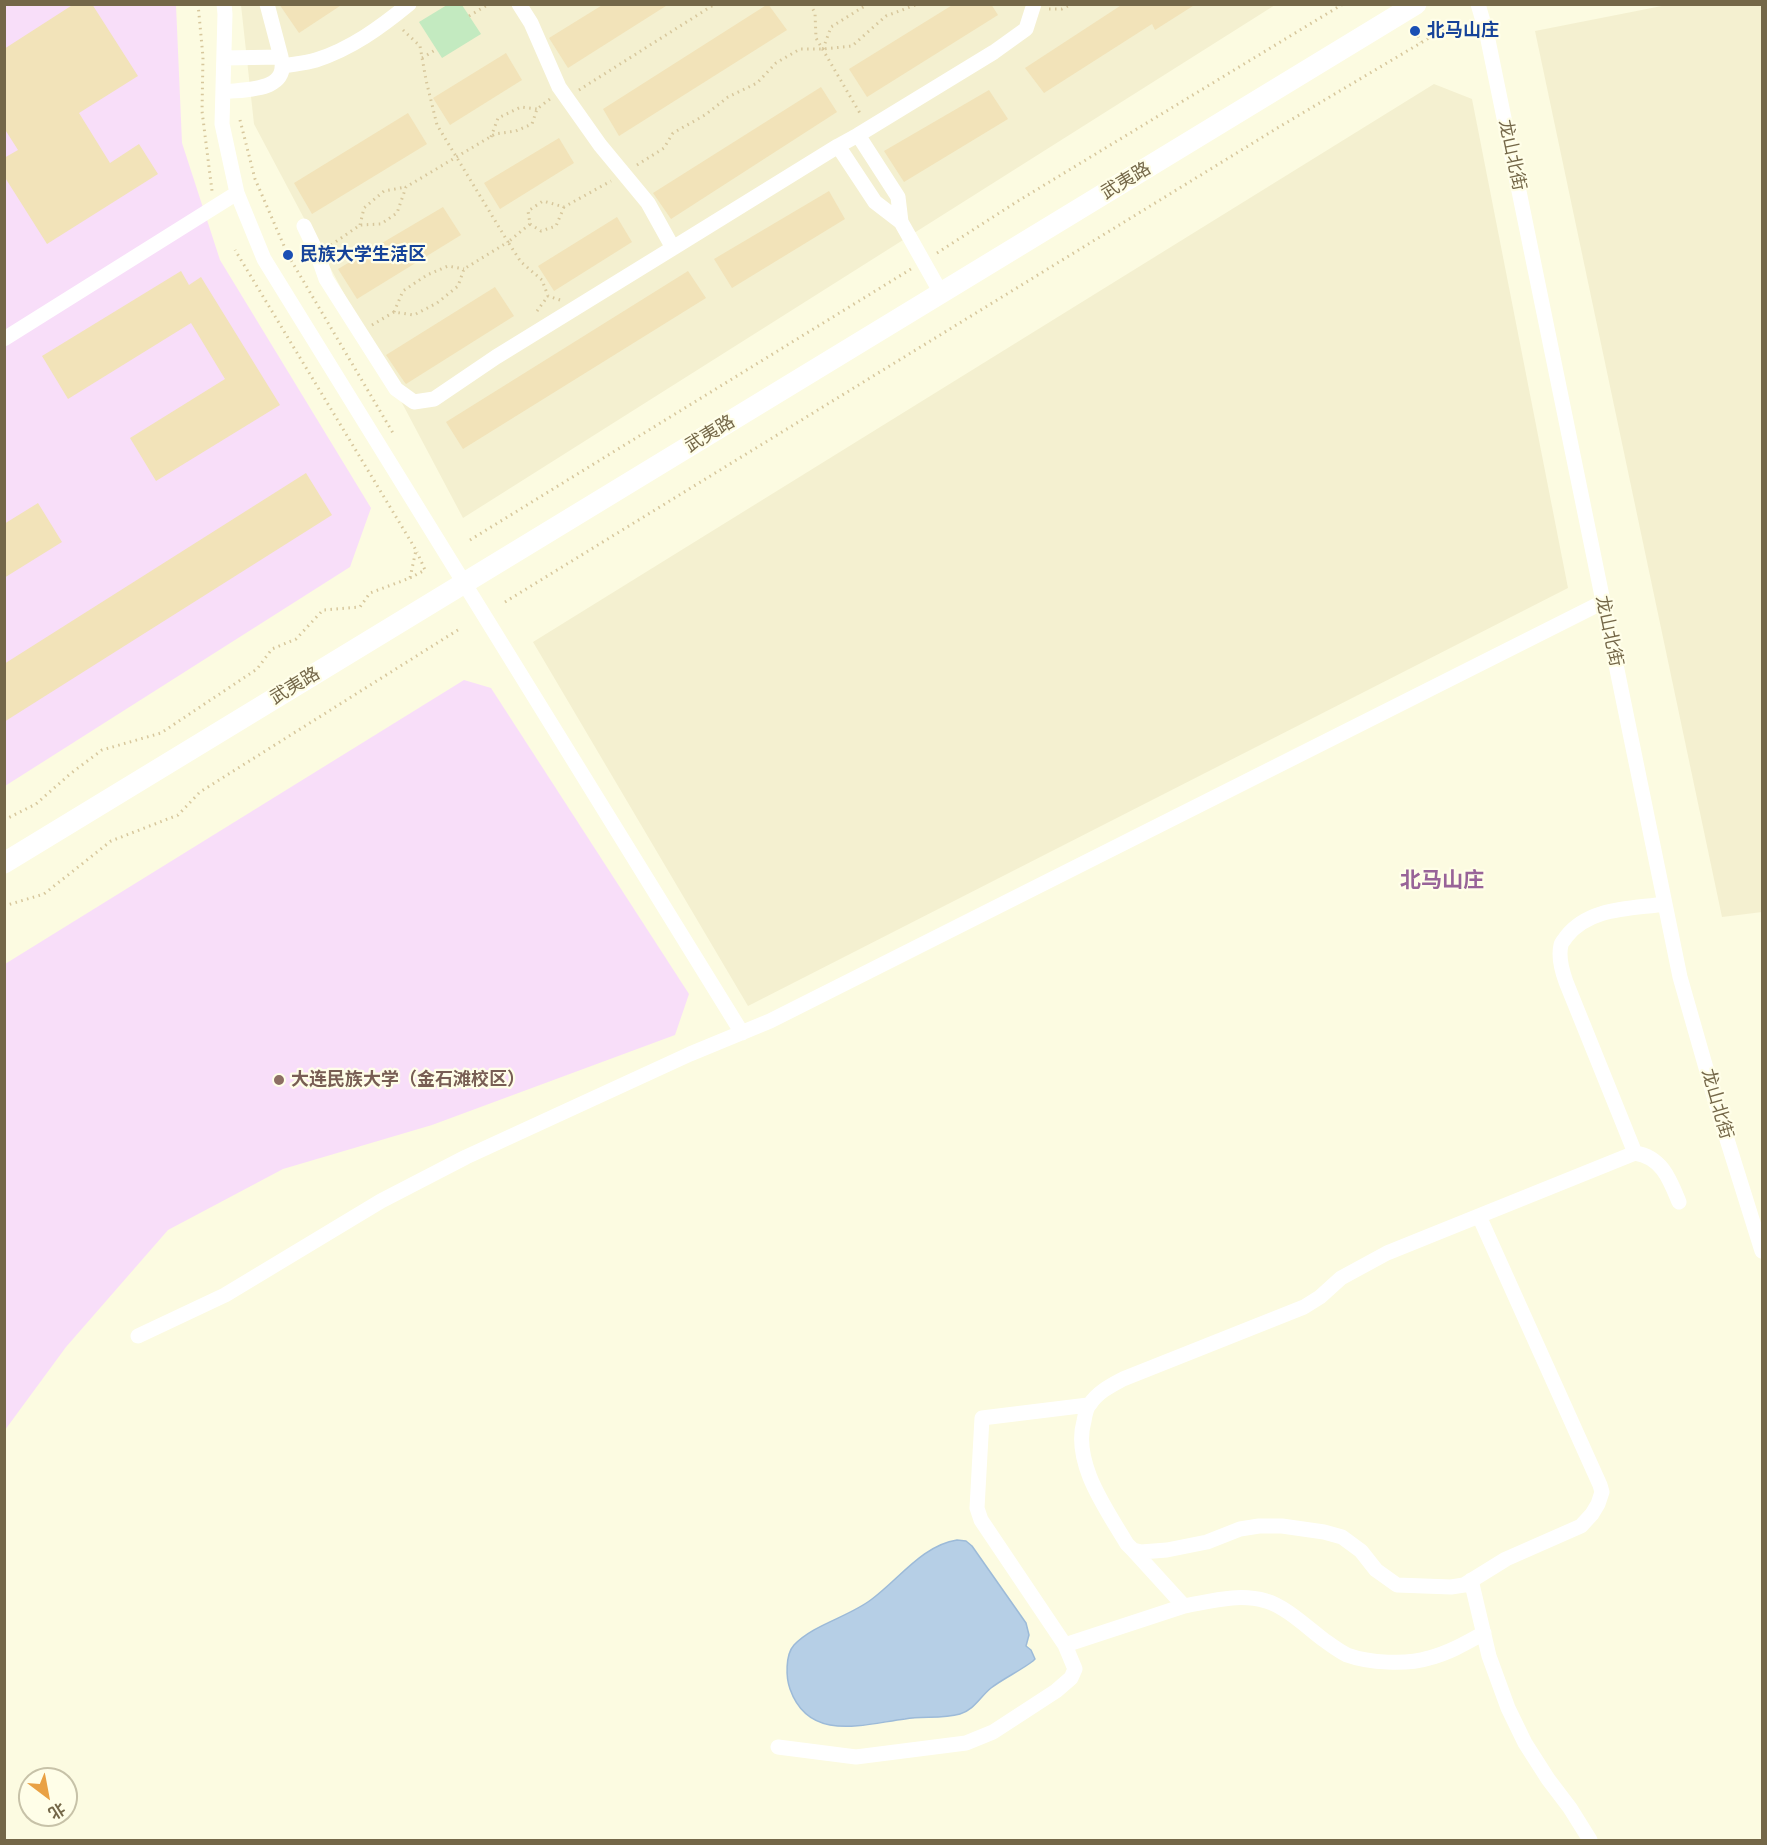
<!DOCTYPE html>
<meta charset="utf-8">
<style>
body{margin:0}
#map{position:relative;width:1767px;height:1845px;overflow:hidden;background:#fcfbe1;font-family:Cabin,"Noto Sans SC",sans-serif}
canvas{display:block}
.frame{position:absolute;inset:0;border:6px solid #746748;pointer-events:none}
.north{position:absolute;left:18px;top:1767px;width:60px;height:60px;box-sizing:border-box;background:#fffee8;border:2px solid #c7c2a8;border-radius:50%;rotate:148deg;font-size:16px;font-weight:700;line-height:24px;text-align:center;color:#746748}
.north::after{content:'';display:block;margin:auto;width:21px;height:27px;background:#e9a144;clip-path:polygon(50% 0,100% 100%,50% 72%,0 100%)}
</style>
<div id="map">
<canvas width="1767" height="1845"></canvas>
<div class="frame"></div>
<div class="north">北</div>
</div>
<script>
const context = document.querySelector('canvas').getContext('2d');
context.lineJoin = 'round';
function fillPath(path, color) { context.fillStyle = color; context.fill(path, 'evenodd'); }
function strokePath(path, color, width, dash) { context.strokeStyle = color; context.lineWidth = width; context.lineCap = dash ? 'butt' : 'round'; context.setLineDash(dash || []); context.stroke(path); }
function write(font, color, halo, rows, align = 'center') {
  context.font = font + ' Cabin,"Noto Sans SC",sans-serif'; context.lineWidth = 4.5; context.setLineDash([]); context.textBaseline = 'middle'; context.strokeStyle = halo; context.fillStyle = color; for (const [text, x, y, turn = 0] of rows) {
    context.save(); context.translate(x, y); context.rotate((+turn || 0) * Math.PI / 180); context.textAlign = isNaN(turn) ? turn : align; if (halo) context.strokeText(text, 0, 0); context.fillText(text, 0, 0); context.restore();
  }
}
fillPath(new Path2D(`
 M1672 4 1762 5V912L1722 917 1535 31Z
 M241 5H1275L463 518 254 124Z
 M1434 84 1472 99 1568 588 748 1006 533 642Z`), '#f4f0d0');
fillPath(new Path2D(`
 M5 5H176L182 143 220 260 371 508 350 567 5 786Z
 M464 680 491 688 689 994 675 1035 432 1125 283 1169 168 1230 66 1347 5 1430V964Z`), '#f8def9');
fillPath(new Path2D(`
 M447 5H462L481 34 442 58 419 22Z`), '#c3eac0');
const water = new Path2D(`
 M957 1540 966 1541 972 1546 1026 1623 1029 1635 1026 1646 1031 1650 1035 1659 1033 1661C1020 1671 1004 1678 991 1688 980 1697 974 1710 960 1714 942 1719 923 1716 905 1719 864 1724 809 1743 790 1689 786 1678 785 1655 794 1645 814 1624 849 1617 872 1599 899 1579 923 1545 957 1540Z`);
fillPath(water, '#b6cfe6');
strokePath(water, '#9cbad8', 1.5);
fillPath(new Path2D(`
 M74 4H92L138 76 79 113 110 163 139 144 158 174 47 244 4 176V158L18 150 4 128V49Z
 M279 4H343L299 33Z
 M604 4H669L568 68 549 38Z
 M768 4 787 30 619 136 603 109Z
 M954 4H991L998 15 867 97 849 69Z
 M1123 4H1196L1155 30 1152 24 1044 93 1025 68Z
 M506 53 522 80 450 125 433 98Z
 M821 87 837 112 671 219 653 193Z
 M989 90 1008 119 904 182 884 151Z
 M408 113 427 144 312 214 294 183Z
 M559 138 574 163 500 209 484 183Z
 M829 191 845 219 732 288 714 259Z
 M443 207 461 235 357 299 338 269Z
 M617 217 632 242 554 291 538 266Z
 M181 271 189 285 201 277 280 405 156 481 130 438 225 379 191 323 68 399 42 356Z
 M688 271 706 298 463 449 446 422Z
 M495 287 514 316 406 384 405 383 386 355Z
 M306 473 332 515 4 722V664Z
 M38 503 62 542 4 578V524Z`), '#f2e3b9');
strokePath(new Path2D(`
 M198 4 203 57 202 111 212 191
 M810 4 815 13 816 38 861 115
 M1049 9H1062L1072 4
 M469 16 489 4
 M1415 31 1421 42
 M823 49 831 27 868 4
 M422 58 437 49
 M579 90 715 4
 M240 120 255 179 288 255 393 433
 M491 137 498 118 521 107 537 109
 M637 165 664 148 673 133 705 115 728 97 757 83 776 63 800 49H823L852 46 886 16 918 4
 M530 224 541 231 556 226 564 207
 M360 225 364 208 384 191 406 187
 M331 245 360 225 381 224 397 213 406 187 495 134 516 131 532 124 537 109 550 99
 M937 253 1018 201 1343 4
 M560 300 548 296 542 280 521 262 508 242 530 224 528 211 543 201 564 207 611 181
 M537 311 548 296
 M394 312 403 291 427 275 448 266 464 269
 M372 325 394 312 414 315 437 303 458 286 464 269 508 242 437 125 426 80 420 46 403 30
 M470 540 911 269
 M410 578 425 570 417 552
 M505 602 1279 127 1451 25
 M4 820 36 804 70 774 102 750 161 733 257 669 272 649 296 639 323 610 360 607 370 593 410 578 416 550 235 250
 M4 906 44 894 111 841 178 815 200 792 461 628`), '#d7c79c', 3, [1.5, 4.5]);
strokePath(new Path2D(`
 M224 4 225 14 222 124 237 193 264 259 742 1033
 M267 4 281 57
 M1478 4 1487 35 1680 977 1720 1117 1762 1251
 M283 66C294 64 306 63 316 60 351 49 381 27 409 4
 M223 92C246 89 290 92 281 57L224 58
 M858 135 994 52 1026 29 1034 4
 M901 222 875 202 838 146 858 135 898 197 901 222 941 293
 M304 226 317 253 326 279 396 389 414 402 434 399 496 357 673 248 648 203 600 145 559 87 531 23 519 4
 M673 248 838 146
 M4 339 237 193
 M1635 1153 1566 982C1562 971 1558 957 1561 945 1561 943 1565 939 1566 937 1589 907 1631 909 1665 904
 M1479 1216 1600 1485 1602 1492 1598 1504 1592 1514 1581 1526 1506 1559 1464 1585 1451 1587 1397 1585 1376 1570 1361 1551 1342 1537 1324 1532 1282 1526H1259L1240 1529 1207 1542 1167 1550 1141 1552 1133 1550 1127 1544C1107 1510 1072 1463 1084 1421 1085 1415 1086 1408 1090 1404 1098 1392 1110 1386 1123 1379L1304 1307 1320 1297 1341 1278 1387 1253 1635 1153C1662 1157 1670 1180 1679 1202
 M138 1336 225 1295 381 1201 466 1157 690 1054 770 1021 1603 602
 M1471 1580 1489 1656 1508 1708 1525 1743 1548 1779 1570 1808 1590 1840
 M1184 1606C1212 1601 1239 1593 1266 1601 1285 1606 1308 1628 1324 1640 1331 1645 1339 1651 1347 1655 1369 1663 1407 1665 1429 1658 1449 1653 1466 1643 1484 1633
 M1065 1645 1184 1606 1133 1550
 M778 1747 856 1757 966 1743 993 1732 1056 1691 1071 1678 1075 1669 1065 1645 981 1520 977 1508 982 1418 1088 1405`), '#fff', 15);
strokePath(new Path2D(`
 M4 863 1416 4`), '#fff', 21);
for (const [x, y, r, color] of [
 [1415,31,6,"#1a4fb4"],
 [288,255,6,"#1a4fb4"],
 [279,1080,6,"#8d6e63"]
]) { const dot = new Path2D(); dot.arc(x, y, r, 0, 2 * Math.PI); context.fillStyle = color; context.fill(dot); strokePath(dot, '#fffee8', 2); }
write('bold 18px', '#164399', '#fffee8', [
 ["北马山庄",1427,31],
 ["民族大学生活区",300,255]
], 'left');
write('18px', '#746748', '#fffee8', [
 ["龙山北街",1512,155,78],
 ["武夷路",1126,181,-31],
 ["武夷路",710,434,-31],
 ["龙山北街",1609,631,78],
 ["武夷路",295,686,-31],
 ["龙山北街",1717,1104,74]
]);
write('bold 18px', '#785e54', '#fffee8', [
 ["大连民族大学（金石滩校区）",291,1080]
], 'left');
write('bold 21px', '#986398', '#fffee8', [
 ["北马山庄",1442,881]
]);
</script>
